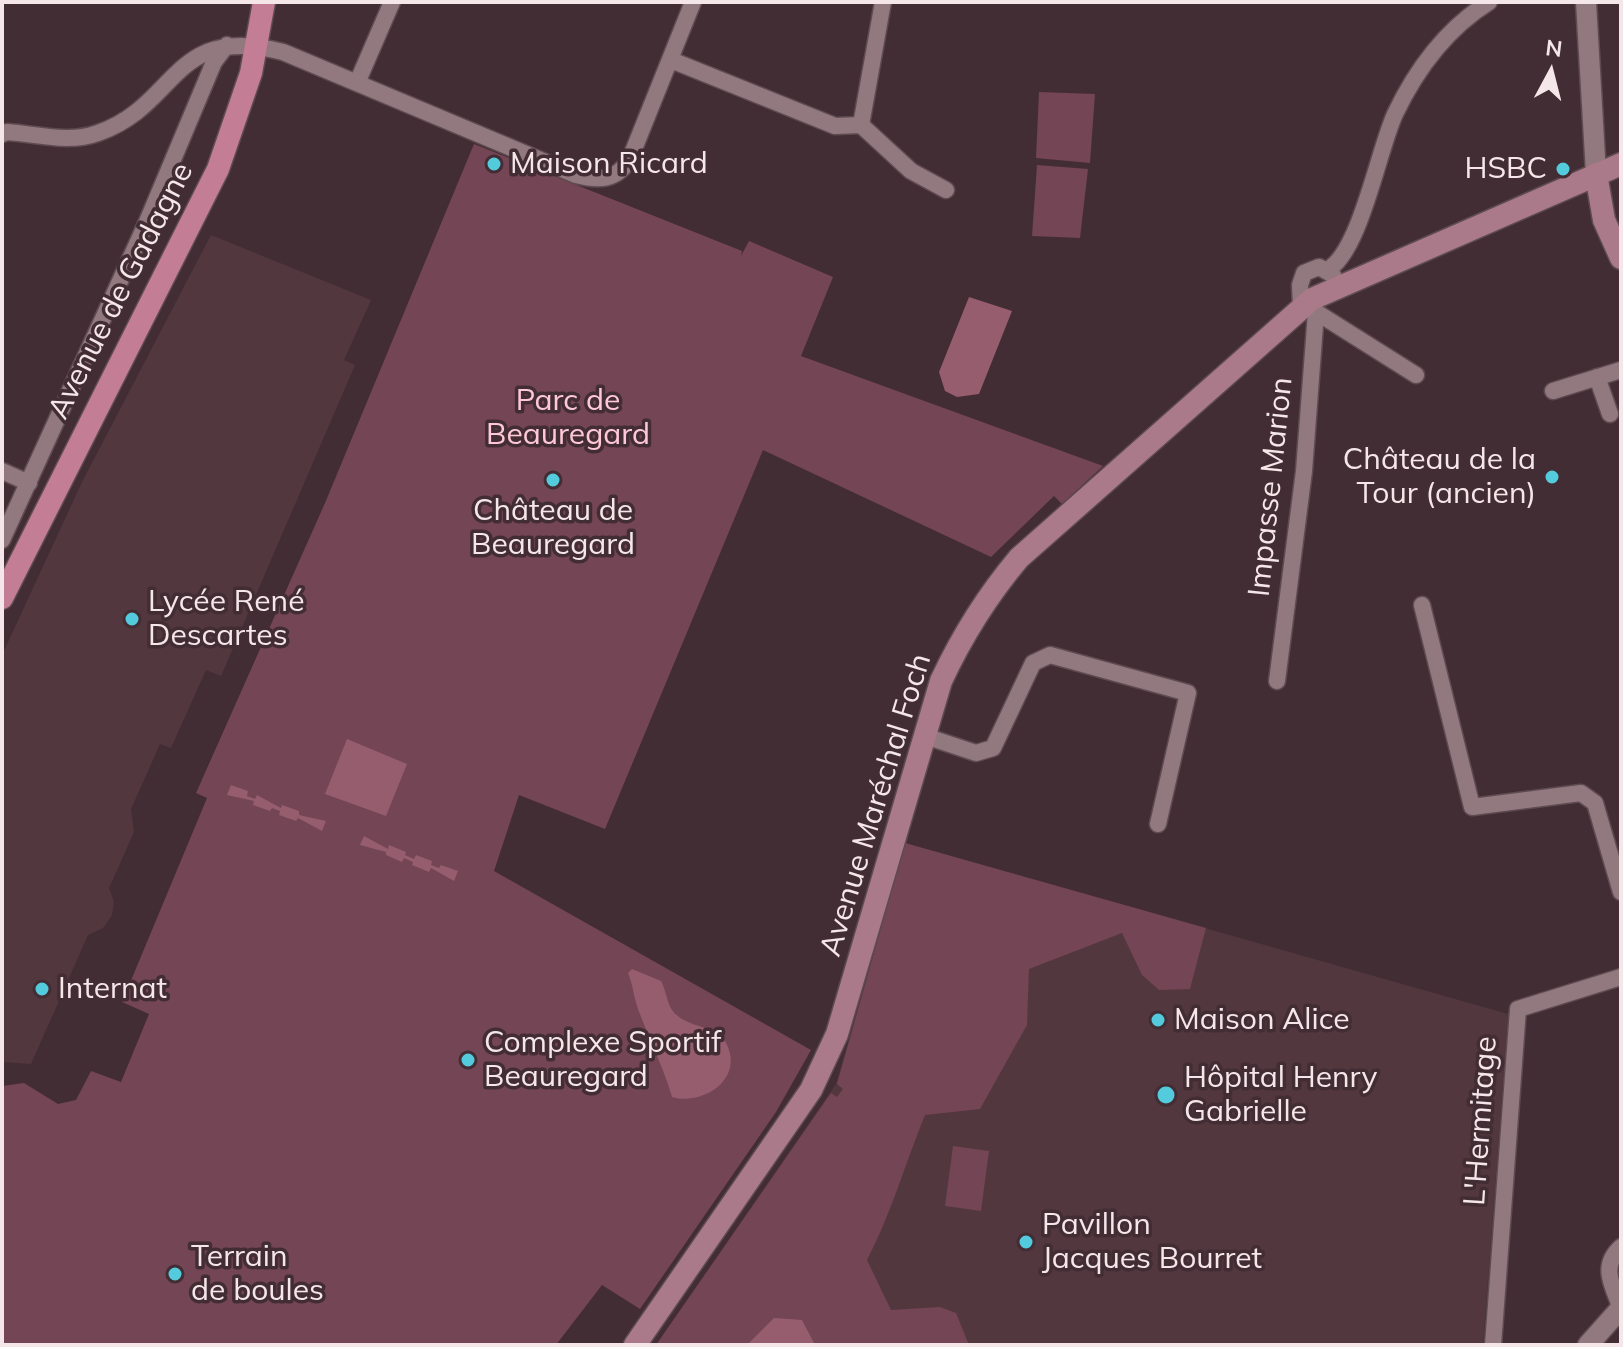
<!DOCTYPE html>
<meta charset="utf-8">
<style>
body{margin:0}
#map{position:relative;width:1623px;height:1347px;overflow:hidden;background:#432d34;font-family:Mulish,sans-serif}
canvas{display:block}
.frame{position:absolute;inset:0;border:4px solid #f5e6ea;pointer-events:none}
.north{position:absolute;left:1511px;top:32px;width:80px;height:80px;-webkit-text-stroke:6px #432d34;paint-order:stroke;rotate:7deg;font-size:22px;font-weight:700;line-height:32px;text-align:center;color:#f5e6ea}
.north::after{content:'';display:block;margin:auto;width:28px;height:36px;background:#f5e6ea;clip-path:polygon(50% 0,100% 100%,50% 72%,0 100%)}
</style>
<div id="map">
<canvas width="1623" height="1347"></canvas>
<div class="frame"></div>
<div class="north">N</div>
</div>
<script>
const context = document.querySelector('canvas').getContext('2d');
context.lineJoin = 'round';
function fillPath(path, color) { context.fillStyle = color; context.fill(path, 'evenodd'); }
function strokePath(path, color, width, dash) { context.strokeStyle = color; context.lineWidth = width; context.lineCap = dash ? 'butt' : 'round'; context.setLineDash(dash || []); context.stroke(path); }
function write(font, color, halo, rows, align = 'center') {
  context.font = font + ' Mulish,sans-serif'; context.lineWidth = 7; context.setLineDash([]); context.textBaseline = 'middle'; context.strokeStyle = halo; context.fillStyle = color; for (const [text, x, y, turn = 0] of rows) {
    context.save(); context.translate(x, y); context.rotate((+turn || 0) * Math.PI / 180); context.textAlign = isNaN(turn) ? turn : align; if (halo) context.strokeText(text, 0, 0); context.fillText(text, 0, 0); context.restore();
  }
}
fillPath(new Path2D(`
 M211 235 371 300 344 360 355 365 221 676 206 670 171 748 160 744 131 809 134 832 109 888 114 902 112 915 103 928 88 935 31 1064 2 1062V655L82 482Z
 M905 843 1508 1014 1483 1345H656L836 1084Z`), '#52373f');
fillPath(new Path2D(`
 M1039 92 1095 94 1090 163 1036 158Z
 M474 144 742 251 741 256 749 241 833 277 801 356 1103 466 1062 504 1054 496 991 557 763 450 605 829 519 795 494 871 811 1050 776 1112 640 1309 602 1285 556 1345H2V1086L24 1083 58 1104 76 1100 91 1071 121 1082 149 1014 122 1002 207 798 196 793 325 503Z
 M1037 165 1088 169 1080 238 1032 236Z
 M905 843 1206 928 1190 989 1159 990 1142 975 1122 933 1029 969 1027 1025 980 1109 925 1115C905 1164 891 1214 867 1260L891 1310 940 1307 956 1313 969 1345H656L831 1093 837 1097 843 1089 837 1084Z
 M953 1146 989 1151 981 1211 945 1206Z`), '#744554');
fillPath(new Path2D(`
 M969 297 1012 311 979 394 957 397 945 391 939 372Z
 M347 739 407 764 386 816 325 794Z
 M231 785 248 791 247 796 255 799 257 795 281 808 282 805 299 811V815L326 821 322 831 298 818 296 821 279 815 280 811 272 808 270 811 253 805 254 801 227 795Z
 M364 836 388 849 389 845 406 852 405 855 414 859 416 855 432 861 431 865 439 868 441 865 458 871 454 881 431 868 429 872 412 865 413 862 404 858 402 862 386 855V852L360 845Z
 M632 969 661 981C666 990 667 1003 672 1010 686 1030 719 1023 728 1047 742 1081 701 1106 672 1097 663 1066 649 1039 638 1009 634 998 633 985 628 973Z
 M774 1318 802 1320 815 1345H747Z`), '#965d6f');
const minor = new Path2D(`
 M671 60 835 126 861 125 883 2
 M357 83 392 2
 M861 125 911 171 946 190
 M2 134 7 132C38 134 68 144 98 133 179 105 171 23 283 52L576 175C599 181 616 181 630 159L693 2
 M1327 270C1360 253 1378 151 1395 114 1417 68 1446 29 1489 2
 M1301 307 1300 285 1304 273 1319 267 1333 275
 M1316 312 1416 375
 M1597 377 1610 414
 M1553 391 1621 370
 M2 471 29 483
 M2 540 146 224 214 62 227 45
 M1422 605 1472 807 1581 793 1595 803 1621 892
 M1277 681 1304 471 1316 312 1312 299
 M925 736 976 753 993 748 1033 663 1050 655 1188 693 1158 824
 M1621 1247C1600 1266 1612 1285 1621 1308
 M1493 1345 1518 1009 1621 977`);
const tertiary = new Path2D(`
 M1586 2 1596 174
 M1588 1345 1621 1308`);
const secondary = new Path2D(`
 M1596 174 1604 220 1621 258
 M635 1345 811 1090 837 1034 941 681C962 636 987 596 1019 558L1312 299 1621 164`);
const primary = new Path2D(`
 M2 598 218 169 251 73 264 2`);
strokePath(minor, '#5e4b51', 19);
strokePath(tertiary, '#5e4b51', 23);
strokePath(secondary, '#5e4b51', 25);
strokePath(primary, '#5e4b51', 25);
strokePath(minor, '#92787f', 16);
strokePath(tertiary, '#92787f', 20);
strokePath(secondary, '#aa7a8a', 22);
strokePath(primary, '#c37d94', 22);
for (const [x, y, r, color] of [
 [494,164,8,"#54cadd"],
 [1563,169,8,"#54cadd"],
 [1552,477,8,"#54cadd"],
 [553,480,8,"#54cadd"],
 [132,619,8,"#54cadd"],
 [42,989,8,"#54cadd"],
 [1158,1020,8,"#54cadd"],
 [468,1060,8,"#54cadd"],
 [1166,1095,10,"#54cadd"],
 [1026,1242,8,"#54cadd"],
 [175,1274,8,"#54cadd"]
]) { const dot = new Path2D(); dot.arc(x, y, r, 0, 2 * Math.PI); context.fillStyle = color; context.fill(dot); strokePath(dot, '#432d34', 3); }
write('30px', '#f5e6ea', '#432d34', [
 ["Maison Ricard",510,164],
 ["HSBC",1547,169,"right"],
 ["Château de la",1536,460,"right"],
 ["Tour (ancien)",1536,494,"right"],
 ["Château de",553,511,"center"],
 ["Beauregard",553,545,"center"],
 ["Lycée René",148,602],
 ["Descartes",148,636],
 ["Internat",58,989],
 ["Maison Alice",1174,1020],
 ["Complexe Sportif",484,1043],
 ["Beauregard",484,1077],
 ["Hôpital Henry",1184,1078],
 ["Gabrielle",1184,1112],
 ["Pavillon",1042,1225],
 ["Jacques Bourret",1042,1259],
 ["Terrain",191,1257],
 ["de boules",191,1291]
], 'left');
write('30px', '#f5e6ea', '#432d34', [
 ["Avenue de Gadagne",121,291,-63],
 ["Impasse Marion",1271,487,-84],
 ["Avenue Maréchal Foch",876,805,-73],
 ["L'Hermitage",1481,1121,-86]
]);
write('30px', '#fec8d8', '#432d34', [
 ["Parc de",568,401],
 ["Beauregard",568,435]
]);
</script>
